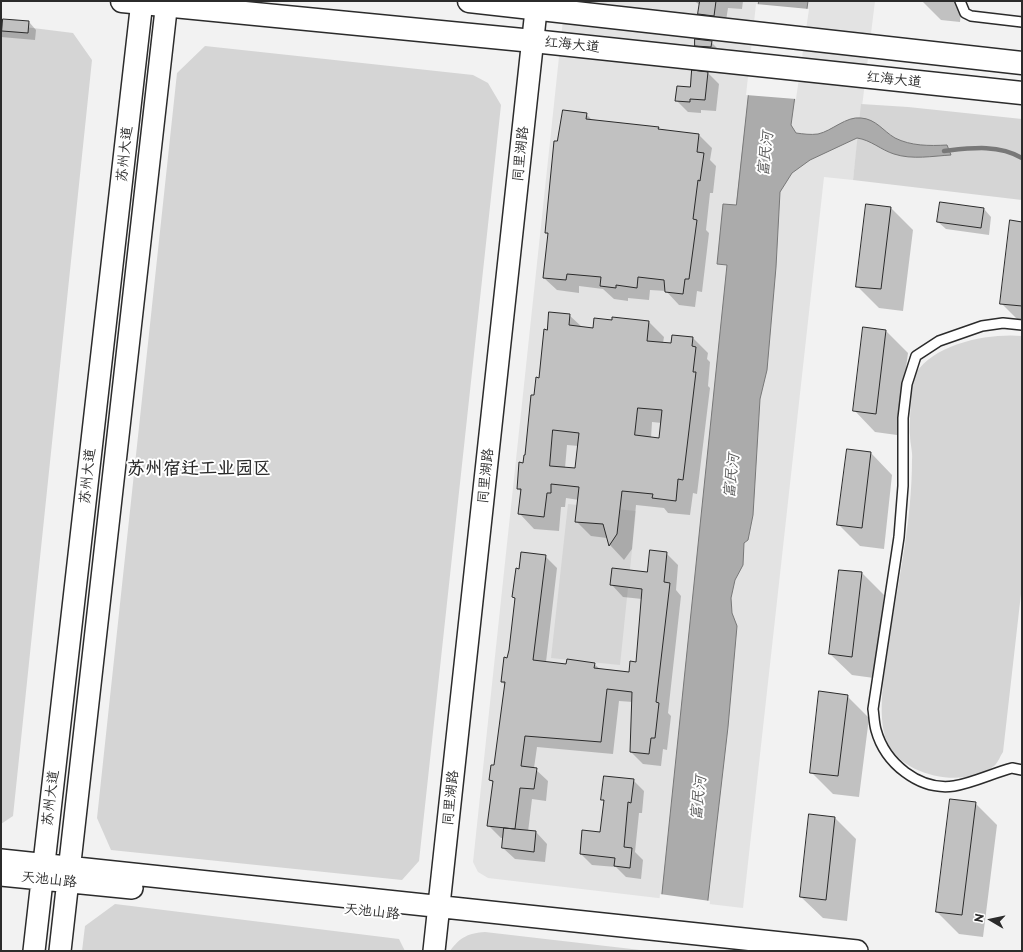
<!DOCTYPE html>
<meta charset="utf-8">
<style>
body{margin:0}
#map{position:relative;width:1023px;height:952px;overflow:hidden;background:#f2f2f2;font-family:"Playpen Sans",sans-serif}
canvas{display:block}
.frame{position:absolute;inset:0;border:2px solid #2b2b2b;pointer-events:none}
.north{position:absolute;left:971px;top:900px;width:40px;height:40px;-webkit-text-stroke:3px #fff;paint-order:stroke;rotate:279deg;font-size:11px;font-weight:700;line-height:16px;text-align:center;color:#2b2b2b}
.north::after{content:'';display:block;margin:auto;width:14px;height:18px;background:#2b2b2b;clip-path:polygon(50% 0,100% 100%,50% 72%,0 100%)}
</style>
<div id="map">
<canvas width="1023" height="952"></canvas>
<div class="frame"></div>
<div class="north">N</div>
</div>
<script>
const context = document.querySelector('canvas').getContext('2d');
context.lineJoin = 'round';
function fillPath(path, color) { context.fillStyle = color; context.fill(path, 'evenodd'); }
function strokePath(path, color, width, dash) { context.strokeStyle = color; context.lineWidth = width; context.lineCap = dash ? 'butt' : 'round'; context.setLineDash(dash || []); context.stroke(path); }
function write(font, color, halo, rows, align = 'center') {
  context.font = font + ' "Playpen Sans","LXGW WenKai TC",sans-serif'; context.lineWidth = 4; context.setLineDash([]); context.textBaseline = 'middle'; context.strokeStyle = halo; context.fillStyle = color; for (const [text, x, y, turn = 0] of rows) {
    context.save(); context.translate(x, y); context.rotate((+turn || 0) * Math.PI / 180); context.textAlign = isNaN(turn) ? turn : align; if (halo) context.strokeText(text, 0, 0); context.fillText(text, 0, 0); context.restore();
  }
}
fillPath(new Path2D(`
 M565 1H875L853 180 824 177 743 908 488 878 478 872 473 862Z`), '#e3e3e3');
fillPath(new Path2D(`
 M1 24 73 33 92 60 13 816 1 824Z
 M205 46 473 75 488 83 501 105 419 861 402 880 111 850 97 818 177 73Z
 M861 104 908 107 1022 119V200L853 180Z
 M1022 336V585L1003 752C1000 756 998 763 994 766 966 789 902 777 887 742 876 715 885 670 889 642 898 582 912 521 912 460 913 452 910 444 910 435 909 425 912 380 916 373 935 343 990 333 1022 336Z
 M568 504 636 511 620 665 551 658Z
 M115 904 399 939 405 951H82L85 926Z
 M485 932 649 951H450C460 937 469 933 485 932Z`), '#d5d5d5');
const water = new Path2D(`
 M759 1H808L791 125 796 133C804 134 810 135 818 134 832 131 846 116 861 118 876 119 883 131 895 138 911 146 929 146 947 145L951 155C933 156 912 160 894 154 881 150 871 140 857 138L810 160 792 173 780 192 776 267 767 370 760 399 753 515 748 540 744 543 743 565 735 580 731 598 732 613 737 626 728 727 702 951H656L727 265 717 264 723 204 736 205Z`);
fillPath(water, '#ababab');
strokePath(water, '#787878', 1);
fillPath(new Path2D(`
 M756 4 809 9 796 99 746 95Z
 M660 894 710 901 704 951H654Z`), '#f2f2f2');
fillPath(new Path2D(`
 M694 1H743L742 9 728 8 725 27 710 25 699 14 700 5Z
 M922 1H962L960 22 941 20Z
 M1 19 29 22 36 30 35 40 1 37Z
 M711 42 722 53 707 56 696 45Z
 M708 73 719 84 716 111 701 110V113L688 112 676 100Z
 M586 114 593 121 658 128 660 130 699 135 712 148 710 160 716 166 713 193H710L706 230 709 233 702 292 697 291 695 307 679 305 666 291 650 290 649 300 628 298V301L614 299 603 289 579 286V293L557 290 544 278 549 235 546 233 558 142Z
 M891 208 913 230 903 311 879 308 857 286Z
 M984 209 991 217 989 235 946 229 938 222Z
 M1022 223V324L1001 303Z
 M569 315 582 327 594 329 649 322 664 337 663 343 672 344 673 336 693 338 708 353 707 359 710 362 708 386 710 388 697 494 693 493 690 515 668 513 664 508 636 505 632 549 624 560 610 545 607 538 591 536 576 521 579 500 566 498 565 507H561L559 531 534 529 520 514 522 492 518 489 526 456 535 397 540 379 548 331ZM652 422 662 423 660 439 651 438ZM567 445 579 446 576 469 565 468Z
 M886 331 908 353 897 435 875 432 854 410Z
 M871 453 892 475 884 549 860 546 838 524Z
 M666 553 678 565 676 590 681 596 668 713 671 716 667 750 663 749 661 766 643 764 631 752 633 702 619 701 613 754 537 747 534 768 548 781 546 801 532 799 528 832H536L547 844 545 862 515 859 503 848 504 838H501L489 826 494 783 490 780 495 766 505 685 502 682 510 650 516 600 513 597 520 570 545 556 557 568 546 662 567 665 594 664 600 669 630 673 637 663 642 599 623 597 611 584 648 573Z
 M840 571 862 573 884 595 874 678 852 675 830 654Z
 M847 696 869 718 859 797 833 794 811 772Z
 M633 780 644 791 642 813H639L635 852 643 860 641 879 626 877 616 867 592 865 581 854 601 833 605 802 602 800Z
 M975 803 997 825 983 937 959 934 937 912Z
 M834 817 856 839 847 921 823 918 801 897Z`), '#0003');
strokePath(new Path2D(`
 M944 151C971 148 998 144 1022 158`), '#787878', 4.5);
const building = new Path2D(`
 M700 1H716L714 16 698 14Z
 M3 19 29 21 28 33 2 31Z
 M695 39 712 41 711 47 695 46Z
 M692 70 708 72 705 100 690 99V102L675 101 677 86 690 87Z
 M563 110 587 113 586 119 659 127 658 129 699 134 697 152 704 153 700 181 698 180 693 219 697 220 689 279H685L683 294 665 292 664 280 638 277 637 288 616 285V288L600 286 601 277 567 274 566 280 543 278 548 233H545L554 141H557Z
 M940 202 984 208 981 228 937 222Z
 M866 204 891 207 881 289 856 287Z
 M1010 220 1022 222V306L1000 304Z
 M549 312 570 314 569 325 593 328 594 318 612 320V317L649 321 647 341 671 343 672 335 693 337 692 346 696 347 693 372H696L683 480 678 479 676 501 652 498 653 494 622 491 617 534 609 546 603 524 575 522 579 487 551 484V493H547L544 517 518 514 521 489H517L519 462 523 463 524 455H525L531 395H534L536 377 539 378 544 329 547 330ZM638 408 662 410 659 438 635 435ZM553 430 579 433 575 468 550 466Z
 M863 327 886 330 876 414 853 411Z
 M847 449 871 452 862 528 837 525Z
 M650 550 667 552 664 582 670 583 656 702 659 703 655 738H651L649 754 630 752 632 692 607 689 601 742 525 736 521 766 537 768 534 789 520 788 515 829 487 826 493 781 489 780 491 765H494L505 682H501L504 657 507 658 509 650 515 598 512 597 516 568 519 569 521 552 546 555 533 660 566 664 567 659 595 663 594 668 629 672 630 661 636 662 642 589 610 585 612 568 647 572Z
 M839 570 862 572 852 657 829 654Z
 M819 691 848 695 838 776 810 773Z
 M604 776 634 779 631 803 628 802 624 847 632 848 630 868 614 866 615 858 580 854 582 830 600 832 604 800H601Z
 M950 799 976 802 962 915 936 912Z
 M809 814 835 817 826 900 800 897Z
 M504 828 536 831 534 852 502 848Z`);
fillPath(building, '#c1c1c1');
strokePath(building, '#2b2b2b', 1);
const service = new Path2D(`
 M960 1 965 13 971 16 1022 22
 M1022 325 1003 323 982 326 939 341 916 356 907 384 903 418V486L899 537 873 709C874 715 874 723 876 730 885 763 919 791 954 786 973 783 993 773 1012 768L1022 770`);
const tertiary = new Path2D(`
 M1 860 857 951
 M1 875 132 888
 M34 951 142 1
 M60 951 167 1
 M434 951 537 1`);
const secondary = new Path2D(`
 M122 1 533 41 1022 93
 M469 1 1022 63`);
strokePath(service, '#2b2b2b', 12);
strokePath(tertiary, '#2b2b2b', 24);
strokePath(secondary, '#2b2b2b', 25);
strokePath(service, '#fff', 9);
strokePath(tertiary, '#fff', 21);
strokePath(secondary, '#fff', 22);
write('14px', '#2b2b2b', '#fff', [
 ["红海大道",572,45,6],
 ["红海大道",894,80,6],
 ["苏州大道",125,154,-84],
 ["同里湖路",521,154,-84],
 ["苏州大道",88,476,-84],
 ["同里湖路",486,476,-84],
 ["苏州大道",51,798,-83],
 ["同里湖路",451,798,-84],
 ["天池山路",49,880,6],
 ["天池山路",372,912,6]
]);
write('italic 15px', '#585858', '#fff', [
 ["富民河",766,154,-84],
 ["富民河",732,476,-84],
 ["富民河",699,798,-84]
]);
write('bold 18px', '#2b2b2b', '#fff', [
 ["苏州宿迁工业园区",199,469]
]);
</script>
